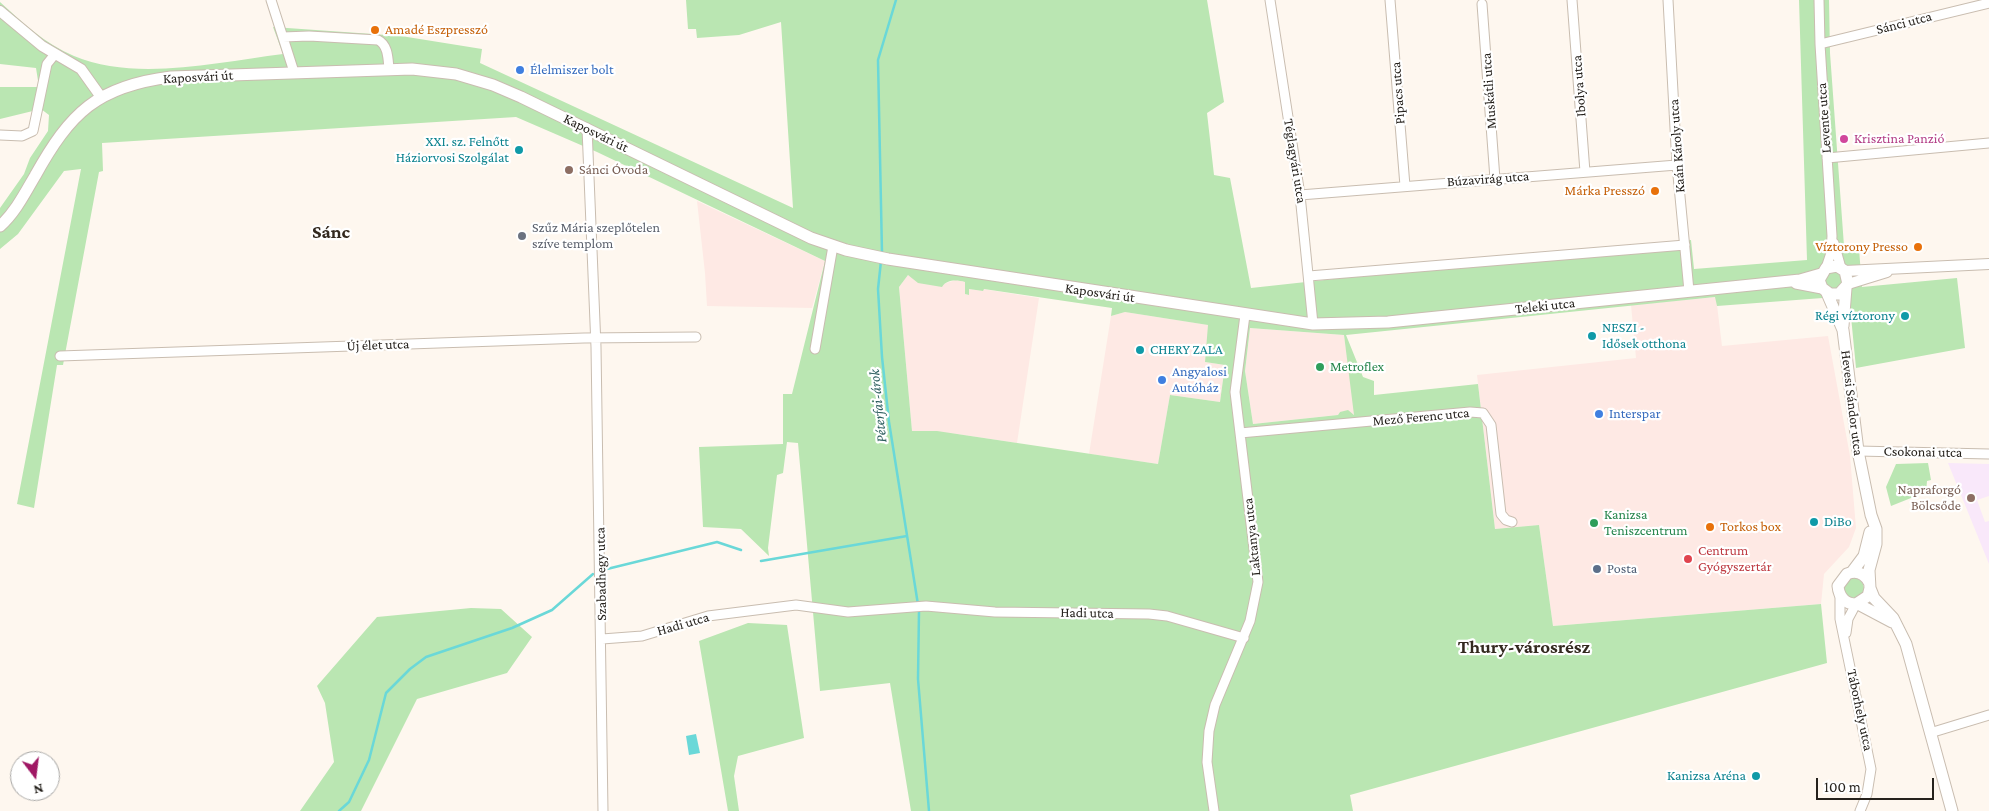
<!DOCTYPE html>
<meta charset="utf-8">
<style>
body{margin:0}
#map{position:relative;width:1989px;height:811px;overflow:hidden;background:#fef7ef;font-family:"Crimson Pro",serif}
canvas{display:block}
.north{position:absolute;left:10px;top:751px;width:50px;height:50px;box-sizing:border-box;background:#fff;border:1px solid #a8a7a5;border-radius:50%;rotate:165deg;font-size:14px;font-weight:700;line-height:20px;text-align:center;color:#26221d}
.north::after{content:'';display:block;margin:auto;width:18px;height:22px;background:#a01764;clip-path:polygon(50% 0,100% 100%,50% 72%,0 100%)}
.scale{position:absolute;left:1816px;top:778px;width:118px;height:22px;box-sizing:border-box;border:2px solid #26221d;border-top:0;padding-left:6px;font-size:15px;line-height:18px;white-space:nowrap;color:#26221d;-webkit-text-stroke:4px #fff;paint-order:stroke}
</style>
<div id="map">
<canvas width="1989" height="811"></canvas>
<div class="north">N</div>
<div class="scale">100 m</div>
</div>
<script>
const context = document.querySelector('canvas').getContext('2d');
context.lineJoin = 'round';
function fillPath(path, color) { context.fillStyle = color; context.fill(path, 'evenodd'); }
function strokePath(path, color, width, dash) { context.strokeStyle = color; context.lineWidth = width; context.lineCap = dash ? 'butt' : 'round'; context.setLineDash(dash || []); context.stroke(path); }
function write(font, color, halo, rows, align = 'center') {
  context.font = font + ' "Crimson Pro",serif'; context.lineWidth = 4.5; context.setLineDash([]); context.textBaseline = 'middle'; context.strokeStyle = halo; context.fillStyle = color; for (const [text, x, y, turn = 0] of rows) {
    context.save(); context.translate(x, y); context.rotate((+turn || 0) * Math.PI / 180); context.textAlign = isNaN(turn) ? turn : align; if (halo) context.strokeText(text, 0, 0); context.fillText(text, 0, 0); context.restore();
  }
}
fillPath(new Path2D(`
 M697 201 825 261 812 308 707 306 705 273Z
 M908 275 943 284 956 280 966 282 965 294 969 295V289L983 291V289L1039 298 1017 443 957 434 912 431 899 287Z
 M1716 297 1722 346 1828 336 1850 456 1856 528 1849 547 1824 574 1821 604 1553 626 1539 525 1495 529 1477 375 1636 358 1631 305Z
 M1125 312 1209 325 1205 362 1225 365 1220 402 1170 395 1158 464 1089 454 1111 316Z
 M1250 328 1344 335 1355 415 1340 412 1338 415 1253 424 1245 371Z`), '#fee9e4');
fillPath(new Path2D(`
 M1948 463 1989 464V496L1977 500 1985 522 1989 521V564Z`), '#f9e8fa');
fillPath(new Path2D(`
 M686 0H1207L1224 102 1207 113 1214 175 1230 178 1251 288 1691 240 1694 269 1807 260 1799 0H1829L1830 53 1844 246 1859 249 1862 287 1957 278 1965 348 1856 368 1849 296 1717 306 1715 297 1346 335 1363 377 1374 381V395L1478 384 1495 529 1539 525 1553 626 1821 604 1827 663 1350 795 1353 811H911L890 683 820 691 798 443 787 442 783 473 777 475 768 548 769 556 741 529 703 527 699 447 783 444V394H792L825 261 597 152 516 117 102 143 103 171 99 172 63 365H57L34 508 17 504 81 169 64 171 18 234 0 249V208L24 174 30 158 48 131 49 115 41 109 0 119V87H39L36 68 0 64V2C22 22 45 44 74 56 135 82 219 62 283 54L273 27 401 36 482 49 480 63 793 208 781 22 739 35 697 38 696 29H688ZM908 275 918 283 942 287C947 279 957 280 965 282V294L969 295V289L983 291 984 289 1112 308 1111 316 1125 312 1208 325 1205 362 1225 365 1220 402 1170 395 1158 464 937 431H912L899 287ZM1250 328 1344 335 1354 415 1348 410 1340 412 1338 415 1253 424 1245 371Z
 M1928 463 1931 480 1927 481 1926 492 1891 506 1886 487 1896 464Z
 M1844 588a10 10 0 1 1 20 0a10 10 0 1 1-20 0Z
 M471 608 501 609 532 637 507 673 417 699 361 811H300L334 762 325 703 317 686 377 617Z
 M748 623 787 625 804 738 738 756 734 776 739 811H728L699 641Z`), '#bae6b2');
fillPath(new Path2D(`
 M696 734 700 753 689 755 686 736Z`), '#6ad8d8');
strokePath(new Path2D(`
 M882 253 878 60 896 0
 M881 261 878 289 882 357 889 422 919 611 918 679 929 811
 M761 561 907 536
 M607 569 717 542 741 550
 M339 811 349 802 369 760 386 693 410 669 426 657 512 628 552 610 593 574`), '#6ad8d8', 2.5);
const minor = new Path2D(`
 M271 0 294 72
 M1270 0 1300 195 1313 324
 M1390 0 1405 186
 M1572 0 1585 172
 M1668 0 1677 165 1689 291
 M1819 0 1820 44 1832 236 1831 253 1826 268
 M1482 4 1495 179
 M283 37 309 36 378 40C388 45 388 58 389 69
 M1820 44 1989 3
 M587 128 596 347 603 811
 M0 135 22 136 33 131 47 64 55 54
 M1827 158 1989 143
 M1300 195 1677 165
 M1834 243 1841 268
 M1309 276 1685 245
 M815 349 833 246
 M60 356 584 338 696 337
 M1240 433 1470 412 1483 413 1491 425 1501 514 1506 520 1512 522
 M1858 451 1989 454
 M1840 596V619L1871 769 1867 794 1860 811
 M1846 633 1848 619 1856 604
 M602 639 642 636 708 616 796 605 848 612 926 606 995 612 1149 614 1167 616 1244 638
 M1930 733 1989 715
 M1214 811 1207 762 1209 731 1215 705 1250 621 1258 582 1235 392 1245 315`);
const tertiary = new Path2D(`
 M0 11 42 46 81 69 101 97
 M1845 271 1989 264
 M1848 284 1887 272`);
const secondary = new Path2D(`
 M0 226C15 213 25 193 35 176 70 113 97 86 171 77L412 69 456 74 493 85 521 97 811 238 846 250 888 259 1313 324 1388 322 1800 280 1821 274
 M1796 283 1822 288 1830 294H1839L1848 284 1845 271 1837 266 1826 268 1819 280 1822 288
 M1827 293 1843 330 1858 451 1871 515 1876 529V544L1869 570 1870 588 1868 596 1856 604C1845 604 1839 597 1838 586L1847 574C1856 570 1864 573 1869 582
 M1843 326 1846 288
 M1852 572 1864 556 1870 532
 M1870 588 1874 598 1893 618 1906 644 1952 811
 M1858 604 1892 622`);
strokePath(minor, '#c9bdb0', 11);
strokePath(tertiary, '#c9bdb0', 12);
strokePath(secondary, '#c9bdb0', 13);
strokePath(minor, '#fff', 9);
strokePath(tertiary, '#fff', 10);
strokePath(secondary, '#fff', 11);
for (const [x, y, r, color] of [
 [375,30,5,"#e8710a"],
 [520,70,5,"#3f7fe0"],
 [1844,139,5,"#d1479c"],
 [519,150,5,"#0f9aa8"],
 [569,170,5,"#8d6e63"],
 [1655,191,5,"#e8710a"],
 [522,236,5,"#6b7280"],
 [1918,247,5,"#e8710a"],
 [1905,316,5,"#0f9aa8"],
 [1592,336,5,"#0f9aa8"],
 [1140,350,5,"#0f9aa8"],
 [1320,367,5,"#2e9e5b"],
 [1162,380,5,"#3f7fe0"],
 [1599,414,5,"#3f7fe0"],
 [1971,498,5,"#8d6e63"],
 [1814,522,5,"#0f9aa8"],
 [1594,523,5,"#2e9e5b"],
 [1710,527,5,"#e8710a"],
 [1688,559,5,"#e0444e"],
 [1597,569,5,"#5c6f8a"],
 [1756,776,5,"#0f9aa8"]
]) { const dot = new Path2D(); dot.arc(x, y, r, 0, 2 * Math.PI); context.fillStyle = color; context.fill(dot); strokePath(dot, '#fff', 2); }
write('14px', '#26221d', '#fff', [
 ["Sánci utca",1904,23,-14],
 ["Kaposvári út",198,77,-3],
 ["Ibolya utca",1579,86,-94],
 ["Muskátli utca",1489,91,-94],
 ["Pipacs utca",1398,93,-94],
 ["Levente utca",1824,118,-94],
 ["Kaposvári út",596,133,26],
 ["Kaán Károly utca",1677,146,-94],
 ["Téglagyári utca",1295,161,81],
 ["Búzavirág utca",1488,179,-4],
 ["Kaposvári út",1100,293,8],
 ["Teleki utca",1545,306,-6],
 ["Új élet utca",378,345,-2],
 ["Hevesi Sándor utca",1852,403,83],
 ["Mező Ferenc utca",1421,417,-5],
 ["Csokonai utca",1923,452,1],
 ["Laktanya utca",1252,537,-96],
 ["Szabadhegy utca",601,574,-91],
 ["Hadi utca",1087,613,1],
 ["Hadi utca",683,624,-16],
 ["Táborhely utca",1860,710,78]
]);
write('14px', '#c56008', '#fff', [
 ["Amadé Eszpresszó",385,30],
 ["Márka Presszó",1645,191,"right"],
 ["Víztorony Presso",1908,247,"right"],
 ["Torkos box",1720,527]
], 'left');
write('14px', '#366cbe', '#fff', [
 ["Élelmiszer bolt",530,70],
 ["Angyalosi",1172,372],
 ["Autóház",1172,388],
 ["Interspar",1609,414]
], 'left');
write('14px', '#b23c85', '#fff', [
 ["Krisztina Panzió",1854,139]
], 'left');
write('14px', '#0d838f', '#fff', [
 ["XXI. sz. Felnőtt",509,142],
 ["Háziorvosi Szolgálat",509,158],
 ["Régi víztorony",1895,316],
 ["NESZI -",1602,328,"left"],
 ["Idősek otthona",1602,344,"left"],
 ["CHERY ZALA",1150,350,"left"],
 ["DiBo",1824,522,"left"],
 ["Kanizsa Aréna",1746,776]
], 'right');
write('14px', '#785e54', '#fff', [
 ["Sánci Óvoda",579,170],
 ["Napraforgó",1961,490,"right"],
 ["Bölcsőde",1961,506,"right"]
], 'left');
write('14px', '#5b616d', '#fff', [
 ["Szűz Mária szeplőtelen",532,228],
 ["szíve templom",532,244]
], 'left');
write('14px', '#27864d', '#fff', [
 ["Metroflex",1330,367],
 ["Kanizsa",1604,515],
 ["Teniszcentrum",1604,531]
], 'left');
write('14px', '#be3a42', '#fff', [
 ["Centrum",1698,551],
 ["Gyógyszertár",1698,567]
], 'left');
write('14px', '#4e5e75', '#fff', [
 ["Posta",1607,569]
], 'left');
write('italic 15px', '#2e5f5f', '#fff', [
 ["Péterfai-árok",878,406,-96]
]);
write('bold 19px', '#33291f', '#fff', [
 ["Sánc",331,232],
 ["Thury-városrész",1524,647]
]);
</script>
